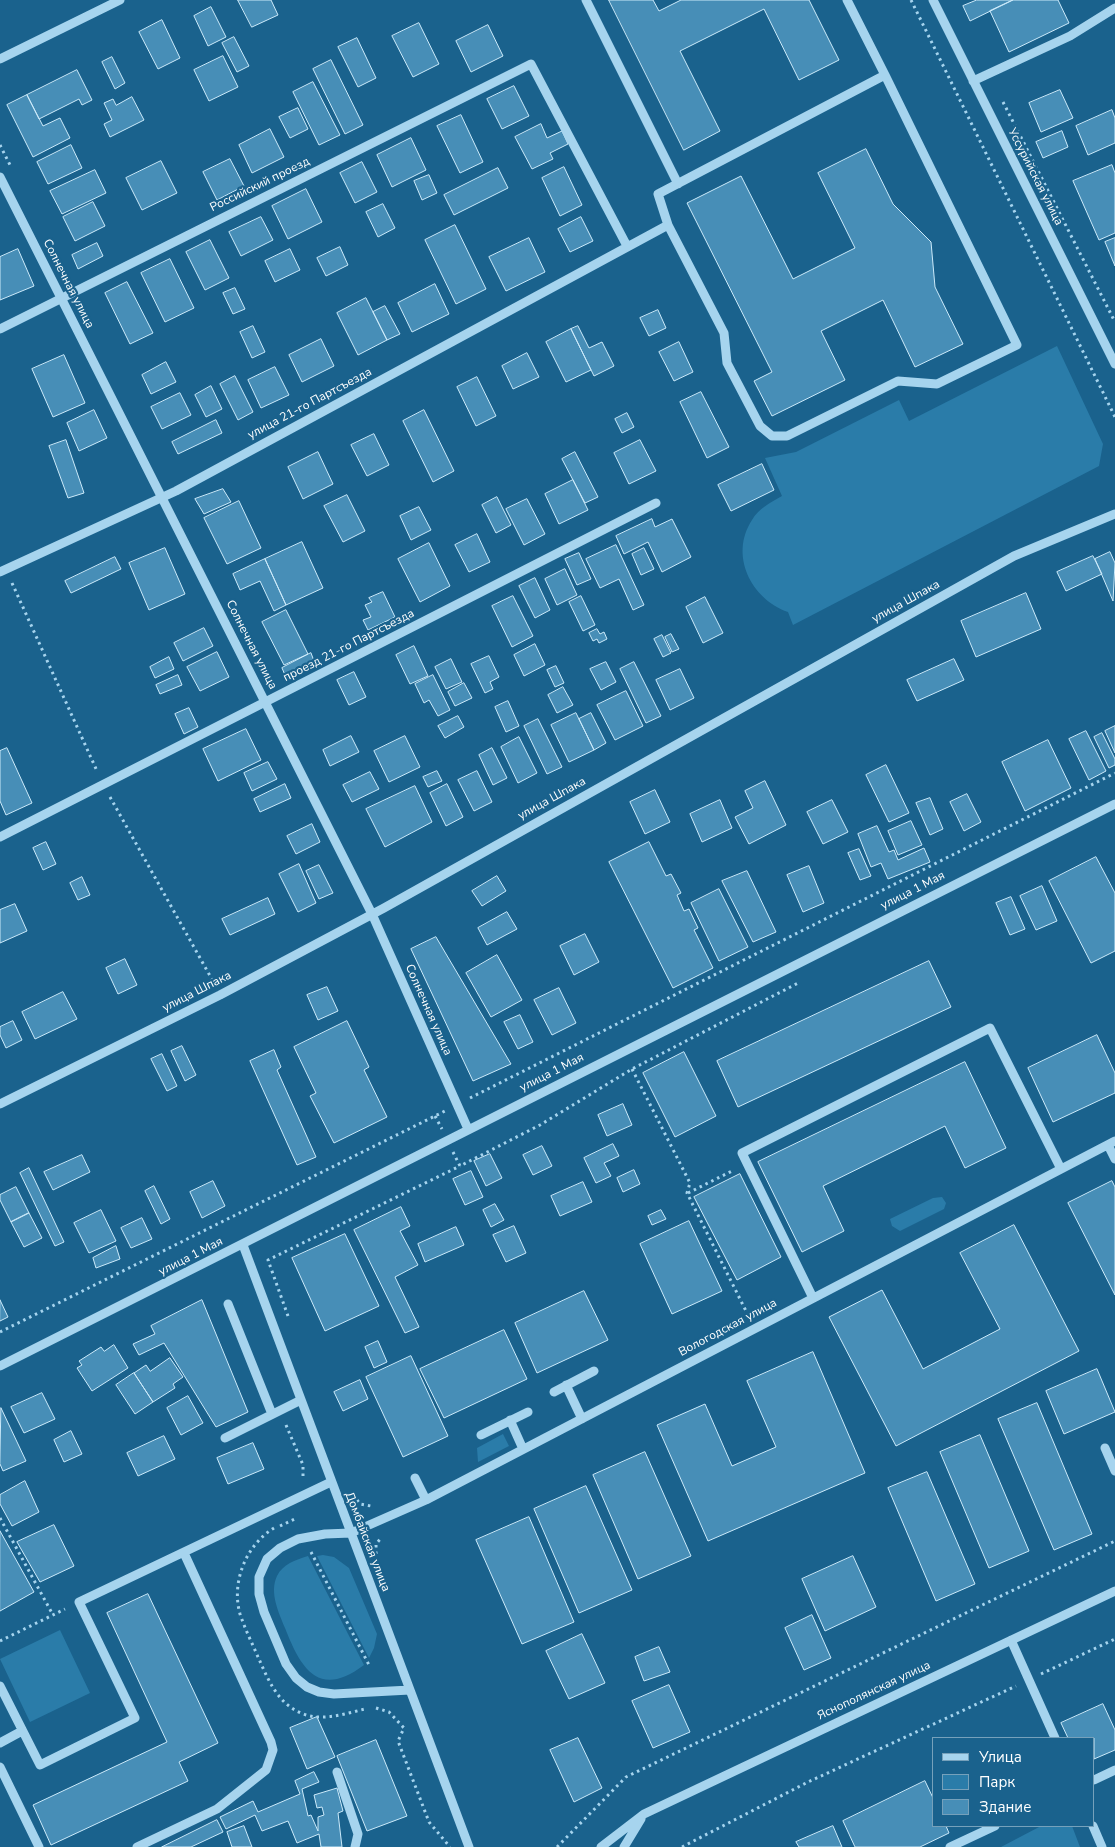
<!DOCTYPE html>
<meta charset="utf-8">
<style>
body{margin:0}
#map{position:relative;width:1115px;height:1847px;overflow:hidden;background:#1a628d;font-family:"Nunito Sans",sans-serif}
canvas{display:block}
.legend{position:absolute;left:932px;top:1737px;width:162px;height:90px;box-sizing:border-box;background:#1a628d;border:1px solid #76a1bb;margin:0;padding:6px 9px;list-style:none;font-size:15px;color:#fff}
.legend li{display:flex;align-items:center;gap:10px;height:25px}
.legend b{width:25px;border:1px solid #76a1bb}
</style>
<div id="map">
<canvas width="1115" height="1847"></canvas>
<ul class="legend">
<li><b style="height:6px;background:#a6d4ee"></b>Улица</li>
<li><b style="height:14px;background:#2a7ca9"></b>Парк</li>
<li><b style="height:14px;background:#478eb7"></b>Здание</li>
</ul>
</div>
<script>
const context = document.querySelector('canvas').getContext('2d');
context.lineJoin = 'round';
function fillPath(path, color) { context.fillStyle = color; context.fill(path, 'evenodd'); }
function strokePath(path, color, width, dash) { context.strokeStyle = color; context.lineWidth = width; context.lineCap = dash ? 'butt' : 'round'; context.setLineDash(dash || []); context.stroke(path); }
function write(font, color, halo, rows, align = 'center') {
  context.font = font + ' "Nunito Sans",sans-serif'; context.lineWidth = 4.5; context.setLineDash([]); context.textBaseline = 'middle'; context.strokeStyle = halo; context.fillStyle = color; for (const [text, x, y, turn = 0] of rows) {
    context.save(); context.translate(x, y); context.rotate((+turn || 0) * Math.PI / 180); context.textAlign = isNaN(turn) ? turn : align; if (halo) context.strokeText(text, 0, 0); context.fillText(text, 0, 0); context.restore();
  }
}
fillPath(new Path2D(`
 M1057 346 1103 444 1099 466 793 625 788 612C751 599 729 555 752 520 759 508 770 503 782 496L765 458 796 452 899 400 909 421Z
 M942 1197 946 1203 944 1209 900 1231 892 1226 890 1219 933 1198Z
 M503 1434 509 1446 478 1462 477 1448Z
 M323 1555 334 1557 349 1568 377 1634 374 1648 369 1658 317 1556Z
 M308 1556 364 1665C319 1699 301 1669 285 1628 279 1613 269 1593 277 1576 283 1564 295 1560 308 1556Z
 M60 1630 90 1693 30 1722 0 1659Z
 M1041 1826H1072L1080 1847H1001Z`), '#2a7ca9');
const building = new Path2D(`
 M238 0H271L278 15 252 27Z
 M609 0H653L659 11 681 0H809L839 60 799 80 764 9 680 51 720 131 684 150Z
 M977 0H1013L970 21 963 6Z
 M1013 0H1058L1069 23 1009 52 990 11Z
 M211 7 226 37 208 46 194 16Z
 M162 20 180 58 158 69 139 32Z
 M419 23 439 64 413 77 392 36Z
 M488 25 503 56 471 72 456 41Z
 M234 37 249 66 237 72 222 43Z
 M357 38 376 78 358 87 338 47Z
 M223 56 238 87 209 101 194 70Z
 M112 57 125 83 115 89 102 62Z
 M331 60 363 125 345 134 313 69Z
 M77 70 92 100 82 105 79 99 39 119 27 95Z
 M313 82 340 135 319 145 293 92Z
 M514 86 529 116 502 129 487 99Z
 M1060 90 1073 118 1041 132 1029 103Z
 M27 95 43 126 60 118 70 138 33 157 7 105Z
 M132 97 144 120 110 137 104 124 112 120 104 103 113 99 116 105Z
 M298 108 308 129 290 138 279 117Z
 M1112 110 1115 118V143L1088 155 1076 126Z
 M461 115 483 162 460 173 437 126Z
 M541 124 547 138 562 131 568 144 550 153 553 159 532 169 515 137Z
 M270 129 284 157 252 173 239 145Z
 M1062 131 1068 147 1043 158 1036 142Z
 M411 138 426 170 392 187 377 155Z
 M71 145 82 168 48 184 37 162Z
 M866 149 893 204 931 242 935 287 963 344 915 367 883 300 821 331 845 380 772 416 754 381 772 372 687 203 741 176 793 279 855 248 818 173Z
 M230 159 244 186 217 200 203 172Z
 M161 161 177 193 142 210 126 178Z
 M362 162 377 192 355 203 340 173Z
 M1112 165 1115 173V233L1099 240 1073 181Z
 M564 167 582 205 560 216 542 178Z
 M498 168 508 188 454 215 444 195Z
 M95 170 106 193 62 214 50 191Z
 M429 175 437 193 422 200 414 181Z
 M306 189 322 222 288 239 272 206Z
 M93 202 105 226 75 241 63 217Z
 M383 204 395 228 378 237 366 212Z
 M261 217 273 240 241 256 229 232Z
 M581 217 593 241 570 252 558 229Z
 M455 225 486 289 456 304 425 240Z
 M529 238 545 272 506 291 489 257Z
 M1115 238V266L1105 242Z
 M210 240 229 278 205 290 186 252Z
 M97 243 103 256 78 269 72 255Z
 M340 247 348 265 326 276 317 258Z
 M18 249 34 286 0 300V257Z
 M290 249 300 270 275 282 265 261Z
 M170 259 194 308 165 322 141 273Z
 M127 282 153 333 130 344 105 293Z
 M435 284 449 314 412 332 398 303Z
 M235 288 245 309 233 314 223 293Z
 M366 298 387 340 358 355 337 313Z
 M385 306 400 334 387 340 373 312Z
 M658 310 666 328 649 336 640 318Z
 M253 326 265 352 252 358 240 332Z
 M578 326 589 348 602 342 614 366 594 376 571 329Z
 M571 329 591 370 566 382 546 342Z
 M321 339 334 366 302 382 289 355Z
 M679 342 693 372 674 381 659 352Z
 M527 353 539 377 513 389 502 366Z
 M64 355 85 403 53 417 32 369Z
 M166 362 176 382 151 394 142 375Z
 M275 367 289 395 261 408 248 380Z
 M235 376 253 412 238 420 220 384Z
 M477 377 496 416 476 426 457 387Z
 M211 386 222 409 206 417 195 395Z
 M701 392 729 447 707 458 680 402Z
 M180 393 191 415 162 429 151 407Z
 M94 410 107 438 79 451 67 423Z
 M424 410 454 471 433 482 403 421Z
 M627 413 634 427 622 433 615 419Z
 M216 420 222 433 178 454 172 442Z
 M374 434 389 465 367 476 351 445Z
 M66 440 84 493 68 498 49 446Z
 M640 440 656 471 629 484 614 453Z
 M318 452 333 484 303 499 288 467Z
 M575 452 598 497 585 503 562 459Z
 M762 464 774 490 731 511 718 485Z
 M573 480 588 510 559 524 545 494Z
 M223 489 231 502 204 514 195 499Z
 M347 495 365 531 343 542 324 506Z
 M497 497 511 525 496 533 482 505Z
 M527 499 545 534 524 545 506 509Z
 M239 501 261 548 227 564 204 518Z
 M419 507 431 530 411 540 400 516Z
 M652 519 655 527 672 519 691 557 662 572 648 542 624 554 616 536Z
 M477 534 490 562 469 572 455 545Z
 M302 542 323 588 286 605 265 559Z
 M429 543 450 586 420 602 398 559Z
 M616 545 644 605 633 610 619 579 600 588 586 559Z
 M165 548 185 594 149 610 129 563Z
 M644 548 654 569 641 575 632 554Z
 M1110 552 1115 563 1113 601 1095 559Z
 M579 553 591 579 577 585 565 559Z
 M1093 556 1102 574 1066 591 1057 572Z
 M115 557 121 569 71 593 65 581Z
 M265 559 286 605 274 611 260 581 240 590 233 574Z
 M565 569 577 595 557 605 545 579Z
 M535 578 550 610 535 618 519 586Z
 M383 592 395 617 368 630 363 620 371 617 365 605 372 602 369 598Z
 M1026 593 1041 629 976 657 961 621Z
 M513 596 533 636 512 647 492 606Z
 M581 596 595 625 583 631 569 602Z
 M705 597 723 633 703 643 686 607Z
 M286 610 308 654 284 665 262 622Z
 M204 628 213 646 183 661 174 643Z
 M597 629 600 634 604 632 607 639 599 643 597 639 593 641 589 633Z
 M671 634 679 649 672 652 665 637Z
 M662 635 671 653 663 657 654 639Z
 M535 644 545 665 524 676 514 655Z
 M414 646 428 676 410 684 396 655Z
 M217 652 229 677 200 691 187 667Z
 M311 653 314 661 285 675 282 668Z
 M489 656 499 677 490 682 493 689 485 693 471 664Z
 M169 657 174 669 155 678 150 667Z
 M451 659 462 682 446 689 435 667Z
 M954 659 964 680 917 701 907 680Z
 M606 662 616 682 601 690 590 669Z
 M634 662 661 716 646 723 620 669Z
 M556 666 564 683 555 687 547 670Z
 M680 669 694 698 670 710 656 680Z
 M354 672 366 697 349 705 337 680Z
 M178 675 182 685 160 694 156 685Z
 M433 675 450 710 438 716 429 700 424 703 415 684Z
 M464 683 472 698 455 706 448 692Z
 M563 687 573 705 557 713 548 695Z
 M626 691 643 726 615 740 597 705Z
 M508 701 519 726 506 732 495 707Z
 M189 708 198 727 184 734 175 714Z
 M576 713 594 750 569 762 551 725Z
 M591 713 606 743 594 750 579 719Z
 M458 716 464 727 445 738 438 726Z
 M538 719 562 767 547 774 524 726Z
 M1115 726V753L1105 731Z
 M246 729 261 760 218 781 203 749Z
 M1086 731 1106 771 1089 780 1069 739Z
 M1102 733 1115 759V765L1109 768 1094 737Z
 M351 736 359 752 330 766 323 750Z
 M405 736 420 767 389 782 374 751Z
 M519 737 537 773 518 783 501 747Z
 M1048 740 1071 788 1025 811 1002 762Z
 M7 748 32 803 6 815 0 801V751Z
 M492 748 507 778 493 785 479 755Z
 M268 762 277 779 252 791 244 773Z
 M886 765 909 813 889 822 866 775Z
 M437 771 442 781 428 787 423 777Z
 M477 771 492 802 474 811 458 780Z
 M370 772 379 789 352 802 343 785Z
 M765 781 786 825 749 844 735 817 753 808 745 791Z
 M285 784 291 798 260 812 254 799Z
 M447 784 463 817 446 826 430 793Z
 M415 786 432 822 385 847 366 809Z
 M655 790 670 822 645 834 630 802Z
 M967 794 981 822 964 831 950 802Z
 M930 798 943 829 930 835 916 803Z
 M720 800 732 828 702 842 690 814Z
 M832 800 848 832 823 844 807 812Z
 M911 821 922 845 898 855 888 831Z
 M312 824 320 842 296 854 287 836Z
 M877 826 889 852 894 850 898 860 924 848 930 862 888 879 881 863 871 867 858 834Z
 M46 842 56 864 43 870 33 848Z
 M649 842 666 876 671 874 681 893 677 895 684 911 689 909 698 928 694 930 713 968 673 988 609 862Z
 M859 849 871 876 860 880 848 853Z
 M1096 857 1115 893V951L1091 963 1049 881Z
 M299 864 316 903 298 912 279 874Z
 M319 865 333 893 319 899 306 871Z
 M809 866 824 903 803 912 787 875Z
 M747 871 776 932 753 942 722 881Z
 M497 876 506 891 482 906 472 891Z
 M82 877 90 895 78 900 70 883Z
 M1042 886 1057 921 1036 930 1020 896Z
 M719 889 748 947 719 961 691 903Z
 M1011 897 1025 929 1010 935 996 903Z
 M268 898 275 914 230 935 222 919Z
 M15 904 27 931 0 943V910Z
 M507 912 517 929 487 945 478 928Z
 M585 934 599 962 574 975 560 946Z
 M436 937 511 1064 473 1081 411 949Z
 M497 955 522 1000 491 1017 466 973Z
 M125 959 137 985 118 994 106 968Z
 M929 961 951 1007 738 1107 717 1061Z
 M327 987 338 1011 318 1020 307 995Z
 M559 988 576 1023 552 1035 534 1000Z
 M63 992 77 1019 35 1039 22 1012Z
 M520 1015 533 1042 518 1049 504 1022Z
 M13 1021 22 1040 6 1048 0 1035V1027Z
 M347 1021 369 1067 364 1070 387 1117 334 1143 310 1096 316 1093 294 1047Z
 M1097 1035 1115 1073V1093L1053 1122 1028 1068Z
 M182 1046 196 1075 185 1081 171 1051Z
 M274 1050 281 1067 277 1070 316 1157 297 1165 250 1061Z
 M684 1052 716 1116 675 1137 643 1073Z
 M162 1054 177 1086 167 1091 151 1059Z
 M965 1062 1006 1148 965 1168 945 1126 823 1186 844 1231 802 1252 758 1162Z
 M623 1104 632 1125 607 1136 598 1115Z
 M613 1144 619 1156 604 1163 611 1176 596 1183 584 1158Z
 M542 1146 552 1166 533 1175 523 1155Z
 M490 1154 502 1178 486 1186 474 1161Z
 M82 1155 90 1172 53 1190 44 1172Z
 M29 1168 64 1242 55 1246 20 1173Z
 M634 1170 640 1184 623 1192 617 1178Z
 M471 1171 483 1197 465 1205 453 1179Z
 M740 1174 781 1257 737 1280 694 1197Z
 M213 1181 225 1206 202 1218 190 1192Z
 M1112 1181 1115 1187V1295L1068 1203Z
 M583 1182 592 1202 560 1216 551 1196Z
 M154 1186 170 1219 161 1224 145 1191Z
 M16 1187 29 1213 11 1222 0 1200V1195Z
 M495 1204 504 1220 491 1227 483 1210Z
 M401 1207 410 1226 400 1231 418 1265 395 1277 419 1327 405 1333 354 1230Z
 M101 1210 116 1241 89 1253 74 1223Z
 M661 1210 666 1219 652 1225 648 1216Z
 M29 1213 42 1238 24 1247 11 1222Z
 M142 1218 152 1239 131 1248 121 1228Z
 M689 1221 722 1291 672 1314 640 1244Z
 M1014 1225 1079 1351 896 1446 829 1317 882 1290 923 1369 1000 1329 960 1253Z
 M514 1226 526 1253 506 1262 493 1235Z
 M456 1227 464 1245 425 1262 418 1244Z
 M345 1234 379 1306 325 1331 292 1258Z
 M116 1246 120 1259 96 1268 93 1258Z
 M584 1291 608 1340 537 1373 515 1323Z
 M0 1300 8 1317 0 1321Z
 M202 1300 248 1412 216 1427 164 1343 139 1355 133 1344 155 1334 151 1326Z
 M504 1330 527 1379 444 1418 420 1369Z
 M378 1341 387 1362 374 1368 365 1347Z
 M114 1345 128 1368 92 1391 77 1368 82 1365 79 1361 101 1347 104 1351Z
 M813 1352 865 1473 708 1541 657 1425 705 1404 732 1466 776 1447 747 1381Z
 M411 1356 448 1436 403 1457 366 1377Z
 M170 1358 183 1377 173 1384 175 1388 153 1402 134 1373 146 1365 150 1371Z
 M1097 1369 1115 1412 1064 1434 1046 1391Z
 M134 1373 153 1402 135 1414 116 1385Z
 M360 1380 368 1399 343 1411 334 1392Z
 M42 1393 55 1419 24 1433 11 1407Z
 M188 1396 203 1423 181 1435 167 1408Z
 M1037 1403 1092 1534 1054 1550 998 1419Z
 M1 1408 26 1461 3 1471 0 1464Z
 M71 1431 82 1454 64 1462 54 1440Z
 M980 1435 1029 1551 989 1568 940 1452Z
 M164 1436 175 1459 138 1476 127 1453Z
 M253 1443 264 1469 228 1484 217 1458Z
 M645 1452 691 1556 638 1579 593 1475Z
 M927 1472 975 1584 936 1601 888 1488Z
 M25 1481 39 1512 12 1526 0 1504V1495Z
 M586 1486 632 1590 579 1613 534 1509Z
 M529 1517 574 1622 522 1644 476 1540Z
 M54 1525 74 1566 40 1582 17 1542Z
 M0 1531 34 1592 0 1611Z
 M853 1556 876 1607 825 1631 802 1579Z
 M148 1594 218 1743 179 1762 188 1781 51 1845 33 1805 167 1742 107 1613Z
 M812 1615 831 1658 804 1670 785 1628Z
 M582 1634 605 1683 569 1699 546 1651Z
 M659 1647 670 1672 644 1681 635 1657Z
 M669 1685 690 1732 653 1748 632 1701Z
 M1103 1704 1115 1730V1750L1094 1759V1738H1068L1061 1723Z
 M317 1717 335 1757 307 1769 290 1728Z
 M578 1738 602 1788 574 1802 550 1750Z
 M376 1740 407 1816 367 1831 337 1756Z
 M314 1772 319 1782 302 1789 308 1816 311 1815 318 1831V1817L324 1815 322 1807 317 1808 314 1795 337 1788 343 1811 338 1813 342 1847H321L319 1834 297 1843 288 1821 262 1831 255 1815 226 1829 220 1817 253 1801 258 1812 300 1794 295 1781Z
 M925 1781 934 1800V1826H946L949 1833 920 1847H855L843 1821Z
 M217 1820 223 1832 191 1847H162Z
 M244 1826 252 1847H232L227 1832Z
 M833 1826 842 1847H799L796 1842Z`);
fillPath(building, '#478eb7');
strokePath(building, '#cceafa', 1);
strokePath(new Path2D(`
 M911 0 1115 417
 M1003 102 1115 322
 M0 145 10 165
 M12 583 97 771
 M110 797 214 983
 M632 1069 690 1183 687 1193 749 1317
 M470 1098 1115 773
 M435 1116 442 1129
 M453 1152 460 1166 540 1125 632 1069 800 982
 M688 1193 734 1170
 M288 1316 268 1260 460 1166
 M0 1332 445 1111
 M286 1425 303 1465V1480
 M357 1500 360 1504 371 1506
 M0 1518 53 1615
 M280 1526 297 1518
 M274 1528C246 1545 231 1582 240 1614 245 1629 252 1643 258 1657 268 1679 277 1703 301 1713 321 1722 344 1714 365 1709
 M311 1552 369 1665
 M376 1554V1544L382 1537
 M0 1641 65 1609
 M1041 1674 1115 1639
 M376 1708 389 1712 404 1728 398 1741 429 1822 450 1847
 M557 1847 626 1777 1115 1541
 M682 1847 808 1782 1016 1686`), '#a6d4ee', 3, [2.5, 4]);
strokePath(new Path2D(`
 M586 0 678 184
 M933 0 1115 364
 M0 59 120 0
 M973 81 1070 36 1115 8
 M0 177 372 914 468 1129
 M668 225 724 333 727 363 760 426 772 436H787L898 381 937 384 1017 345 885 75
 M0 329 531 64 627 246
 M0 572 176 491 668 225 658 194 885 75 847 0
 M0 837 656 503
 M0 1104 220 995 384 908 1014 556 1115 514
 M1108 1145 1115 1159
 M243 1245 469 1847
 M813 1298 742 1153 990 1028 1061 1169
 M228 1304 272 1414
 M0 1366 1115 804
 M566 1385 582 1419
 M554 1392 594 1371
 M510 1420 523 1449
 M481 1435 528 1412
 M225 1438 301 1400
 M1105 1448 1115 1471
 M415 1478 426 1500
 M1011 1640 1055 1738
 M0 1686 40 1765 135 1718 79 1602 331 1482
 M410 1690 334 1694 319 1692 307 1687 296 1678 286 1664 264 1612 259 1594V1577L267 1559 280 1548 298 1539 325 1534 351 1533 426 1500 1115 1141
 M0 1743 22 1731
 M0 1767 39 1847
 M337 1772 358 1834 355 1847
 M1094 1780 1115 1770
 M1093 1826 1102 1847
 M137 1847 217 1809 266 1770 273 1750 271 1742 184 1553
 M601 1847 644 1814 1115 1591
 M624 1847 641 1819
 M950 1847 995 1826`), '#a6d4ee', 9);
write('12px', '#fff', '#1a628d', [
 ["Уссурийская улица",1035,177,63],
 ["Российский проезд",260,185,-26],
 ["Солнечная улица",68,284,63],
 ["улица 21-го Партсъезда",310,404,-28],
 ["улица Шпака",906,602,-29],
 ["Солнечная улица",251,645,63],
 ["проезд 21-го Партсъезда",349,646,-27],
 ["улица Шпака",552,799,-29],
 ["улица 1 Мая",913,891,-27],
 ["улица Шпака",197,992,-27],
 ["Солнечная улица",428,1010,66],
 ["улица 1 Мая",552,1073,-27],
 ["улица 1 Мая",191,1257,-27],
 ["Вологодская улица",728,1328,-28],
 ["Домбайская улица",367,1542,69],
 ["Яснополянская улица",874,1691,-25]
]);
</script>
